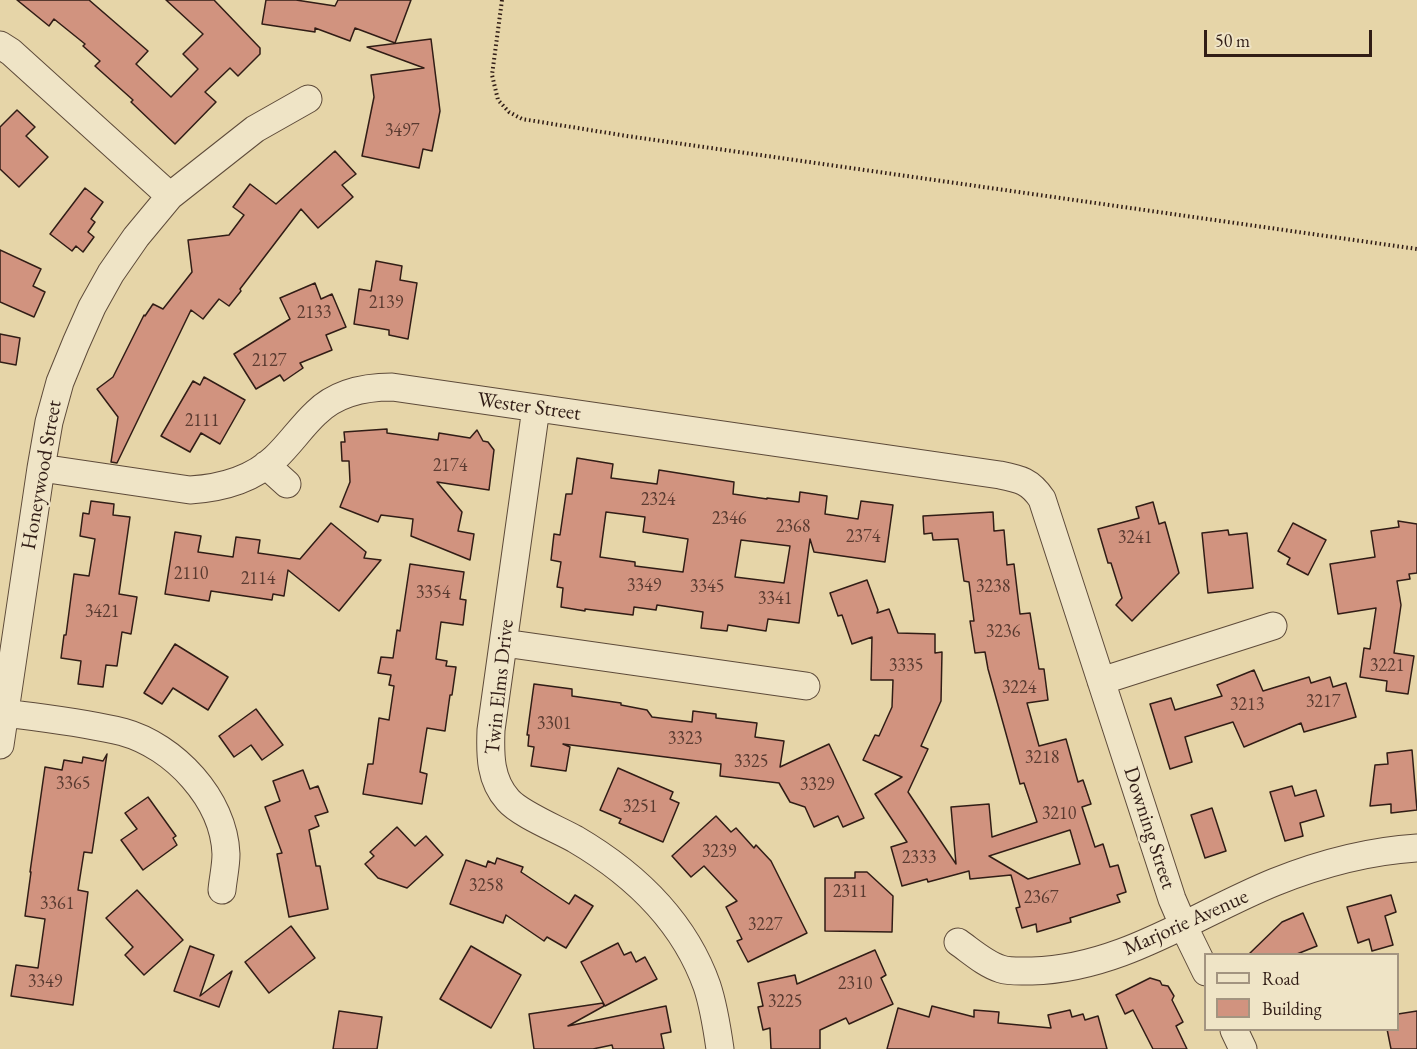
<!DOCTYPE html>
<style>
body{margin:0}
#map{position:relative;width:1417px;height:1049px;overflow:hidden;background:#e6d5a8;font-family:"EB Garamond",serif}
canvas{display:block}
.legend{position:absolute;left:1204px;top:953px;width:195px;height:78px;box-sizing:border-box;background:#efe4c6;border:2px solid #a39480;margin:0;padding:8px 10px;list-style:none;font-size:18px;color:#311d16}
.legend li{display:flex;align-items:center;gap:12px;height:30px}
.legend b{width:30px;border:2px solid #a39480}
.scale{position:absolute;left:1204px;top:30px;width:168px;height:27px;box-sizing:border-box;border:3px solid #311d16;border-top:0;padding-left:8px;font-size:18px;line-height:21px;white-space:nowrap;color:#311d16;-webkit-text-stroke:4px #efe4c6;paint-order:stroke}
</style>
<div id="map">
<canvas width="1417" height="1049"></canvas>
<ul class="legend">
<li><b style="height:8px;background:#efe4c6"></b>Road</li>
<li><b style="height:16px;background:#d1937f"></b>Building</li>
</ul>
<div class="scale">50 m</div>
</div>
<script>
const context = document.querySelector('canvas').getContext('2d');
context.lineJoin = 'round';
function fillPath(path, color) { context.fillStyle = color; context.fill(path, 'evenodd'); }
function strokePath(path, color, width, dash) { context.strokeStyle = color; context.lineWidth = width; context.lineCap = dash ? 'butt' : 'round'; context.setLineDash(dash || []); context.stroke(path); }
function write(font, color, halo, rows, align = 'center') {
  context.font = font + ' "EB Garamond",serif'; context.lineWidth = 4.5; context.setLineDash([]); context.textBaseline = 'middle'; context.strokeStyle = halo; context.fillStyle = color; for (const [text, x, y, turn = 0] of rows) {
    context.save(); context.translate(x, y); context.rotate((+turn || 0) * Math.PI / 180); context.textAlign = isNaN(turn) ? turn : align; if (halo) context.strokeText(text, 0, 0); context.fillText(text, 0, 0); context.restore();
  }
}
const building = new Path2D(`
 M17 0H89L148 51 136 64 171 97 198 69 183 54 203 34 166 0H214L260 48V54L238 76 230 68 205 92 216 102 175 144 131 102 133 100 95 66 100 61 83 46 85 44 54 19 49 26Z
 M266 0H296L335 6 338 0H411L395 43 355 28 350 41 315 28V32L262 24Z
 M431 39 440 111 432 151 423 149 419 168 362 156 374 97 371 75 424 68 367 47Z
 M17 110 35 127 26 136 48 157 19 187 0 169V127Z
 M335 151 356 174 342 185 353 197 318 228 301 209 240 289 241 291 229 306 219 299 203 319 191 310 117 463 111 462 118 417 97 389 113 377 144 315 145 316 153 304 163 309 192 272 188 240 229 235 244 215 233 207 250 184 276 204Z
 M85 188 103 202 91 219 95 222 88 232 94 237 83 252 76 246 72 251 50 234Z
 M0 250 41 269 33 286 45 292 34 317 0 302Z
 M376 261 402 266 400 280 417 283 408 339 389 335V330L354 324 359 289 371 291Z
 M315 283 321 299 332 294 346 327 326 335 332 350 300 363 303 368 284 381 280 375 256 389 234 354 290 319 280 298Z
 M0 334 20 338 16 365 0 362Z
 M204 377 245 400 220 444 201 433 190 452 161 436 193 381 200 385Z
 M387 429V433L438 440 439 433 470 438 477 430 483 441 488 442 494 450 489 490 437 482 462 512 458 531 474 534 470 560 411 536 413 519 381 515 378 522 340 507 350 482 349 461H342L341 442H345L344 432Z
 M577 458 613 464 611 478 657 484 659 470 734 482 733 494 767 499V498L799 502 800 492 827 496 825 514 858 519 861 501 893 505 885 562 814 552 810 539 799 623 768 619 766 631 728 625 727 631 701 628 703 612 657 605 656 610 634 607 633 615 585 609V611L561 607 563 588 557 587 561 562 551 560 554 534 560 535 566 494H572ZM606 512 645 517 643 532 688 539 683 572 635 566V562L600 557ZM741 540 790 546 784 583 735 577Z
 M91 501 114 504 113 515 130 517 119 594 137 597 131 634 122 632 117 666 106 665 103 687 78 684 81 661 61 658 64 635H66L74 574 89 576 95 539 80 536 83 513 89 514Z
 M1153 502 1159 524 1165 522 1179 573 1132 621 1116 605 1122 598 1111 563H1108L1098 529 1139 518 1136 507Z
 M993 512 994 531 1004 530 1007 565 1014 564 1020 614 1030 613 1039 669H1044L1048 700 1027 703 1039 746 1066 739 1078 782 1083 780 1091 804 1082 807 1095 847 1103 844 1110 867 1118 865 1126 892 1117 895 1120 902 1070 918 1071 922 1037 932 1036 924 1022 928 1016 908 1020 907 1011 875 970 879 969 871 928 882 927 879 902 886 891 847 907 842 875 794 902 777 863 760 875 735 879 736 892 707 893 680H871L872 637 852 644 842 615 838 616 830 593 867 580 878 610 877 613 889 609 898 633 935 634V653L942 652 941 701 921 746 928 749 908 792 956 864 951 807 989 804 992 837 1037 822 1024 783 1020 784 988 669 985 652 975 653 970 621H974L969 582 964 581 958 539 933 540 932 533 924 534 923 516ZM1070 830 1080 864 1028 879 989 856Z
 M1398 521 1417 524V573L1409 574 1410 579 1397 581 1401 605 1394 653 1414 656 1408 694 1386 691 1387 681 1360 677 1364 648 1370 649 1376 608 1338 614 1330 564 1375 557 1371 531 1399 527Z
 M331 523 366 552 364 558 381 560 339 611 288 570 284 596 273 594 272 600 211 591 209 601 165 594 175 532 201 536 198 552 233 557 236 537 260 540 258 553 300 559Z
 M1293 523 1326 540 1308 575 1287 564 1290 558 1278 551Z
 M1228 530 1229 535 1247 533 1253 588 1208 593 1202 533Z
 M410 564 464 572 460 599 466 600 463 625 441 622 436 659 447 661 446 666 456 667 452 695H450L445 731 427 728 420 772 427 774 422 804 363 794 368 764H373L379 718 389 720 394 686 389 685 391 675 378 673 381 657 393 658 397 630 400 631Z
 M175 644 228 677 208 710 173 688 162 704 144 693Z
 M1254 670 1263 691 1309 677 1311 683 1330 677 1333 687 1346 683 1356 717 1304 732 1301 723 1244 747 1233 722 1185 737 1192 762 1170 769 1150 704 1171 698 1175 710 1222 696 1217 685Z
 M534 684 572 689V696L621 703V705L647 710 652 717 692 722 693 711 716 714V718L757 723 755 737 784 741 780 767 829 744 864 818 843 827 838 816 814 827 805 807 790 802 779 783 720 776 721 764 563 744 570 747 566 771 531 766 534 747 528 746 529 735H527Z
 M256 709 283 745 262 760 251 745 234 757 219 736Z
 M1412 750 1417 810 1391 813V804L1370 806 1375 765 1388 764 1387 753Z
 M107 754 92 853 84 852 78 890 88 892 73 1005 11 996 16 965 38 968 45 919 25 916 31 872H30L45 767 62 770 64 760 82 763 83 757 103 761Z
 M618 768 673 792 670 799 679 803 663 842 619 823 621 819 600 810Z
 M303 770 310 789 318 786 328 812 315 816 319 826 309 830 316 866H320L328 909 289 917 277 854 282 853 265 807 280 801 273 781Z
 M1292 786 1295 796 1316 790 1324 816 1300 823 1303 836 1285 841 1270 792Z
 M148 797 176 836 173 838 177 845 143 870 121 840 137 829 125 813Z
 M1212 808 1226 851 1205 858 1191 815Z
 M716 816 731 832 736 828 754 848 756 845 771 861 807 933 748 962 737 941 742 939 726 907 737 901 704 866 691 877 672 856Z
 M397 827 415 846 426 836 443 855 407 888 378 878 365 864 374 856 370 852Z
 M497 858 523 867 521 872 569 904 575 895 593 906 566 948 547 937 544 941 506 915 503 923 450 904 466 860 486 867 488 861 495 864Z
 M855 872H867L893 896 892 932 825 931V878H855Z
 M137 890 183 940 144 975 125 955 133 947 106 918Z
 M1391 895 1396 912 1385 916 1393 945 1372 951 1369 939 1358 943 1347 907Z
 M1303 913 1317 946 1297 954H1249L1282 922Z
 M291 926 315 958 269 993 245 962Z
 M618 943 624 955 631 952 636 962 645 957 657 979 605 1006 581 962Z
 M190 946 214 955 200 996 232 971 219 1007 174 991Z
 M471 946 521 975 491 1028 440 999Z
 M875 950 886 975 881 978 893 1004 849 1024 846 1018 820 1030V1049H771L770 1028 763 1030 758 1007 763 1006 758 983 795 975 797 984Z
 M1150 978 1160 981 1162 985 1168 986 1174 996 1172 1000 1183 1022 1176 1026 1187 1049H1153L1133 1010 1125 1014 1116 995Z
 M603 1003 604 1006 568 1026 666 1006 671 1032 661 1034 664 1049H613L612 1045 593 1049H534L529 1014Z
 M932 1006 974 1017V1010L999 1012 998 1023 1051 1028 1048 1015 1070 1010 1072 1017 1083 1014 1085 1020 1098 1016 1107 1049H887L898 1008 929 1017Z
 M339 1011 382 1017 377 1049H333Z
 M1417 1011V1049H1391L1387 1029H1398V1014Z`);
fillPath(building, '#d1937f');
strokePath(building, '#311d16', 1.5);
const street = new Path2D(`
 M0 45 11 52 170 196
 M536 408 491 730C490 755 490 780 508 800 520 814 557 829 575 839 633 873 684 921 707 986 714 1007 717 1028 720 1049
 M266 465 287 484
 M41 468 190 490C221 488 252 480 275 458 290 444 301 427 316 413 336 393 364 387 392 387L1000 475C1020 479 1030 481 1042 499L1172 899 1184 927 1206 972
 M504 643 806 686
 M1101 681 1273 626
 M0 712C40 718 83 722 123 732 174 746 224 799 226 854 226 866 223 879 222 890
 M0 745 41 468 49 422 60 382 76 343 92 307 111 273 136 237 170 196 255 129 308 99
 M958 942C971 951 985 964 1001 969 1010 972 1022 971 1032 971 1121 969 1196 914 1275 882 1320 864 1369 851 1417 848
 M1234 1030 1243 1049`);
strokePath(street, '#5e4b3a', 29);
strokePath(new Path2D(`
 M502 0 492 75 498 100 509 112 522 119 627 136 1417 249`), '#311d16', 4, [1.5, 3]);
strokePath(street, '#efe4c6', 27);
write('18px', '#593a30', null, [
 ["3497",402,131],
 ["2139",386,303],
 ["2133",314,313],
 ["2127",269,361],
 ["2111",202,421],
 ["2174",450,466],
 ["2324",658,500],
 ["2346",729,519],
 ["2368",793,527],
 ["2374",863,537],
 ["3241",1135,538],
 ["2110",191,574],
 ["2114",258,579],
 ["3349",644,586],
 ["3345",707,587],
 ["3238",993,587],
 ["3354",433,593],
 ["3341",775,599],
 ["3421",102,612],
 ["3236",1003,632],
 ["3335",906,666],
 ["3221",1387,666],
 ["3224",1019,688],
 ["3217",1323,702],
 ["3213",1247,705],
 ["3301",554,724],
 ["3323",685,739],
 ["3218",1042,758],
 ["3325",751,762],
 ["3365",73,784],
 ["3329",817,785],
 ["3251",640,807],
 ["3210",1059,814],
 ["3239",719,852],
 ["2333",919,858],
 ["3258",486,886],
 ["2311",850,892],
 ["2367",1041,898],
 ["3361",57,904],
 ["3227",765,925],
 ["3349",45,982],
 ["2310",855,984],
 ["3225",785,1002]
]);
write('21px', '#311d16', '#efe4c6', [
 ["Wester Street",529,407,8],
 ["Honeywood Street",42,475,-80],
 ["Twin Elms Drive",500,687,-84],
 ["Downing Street",1149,828,72],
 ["Marjorie Avenue",1186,923,-24]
]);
</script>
